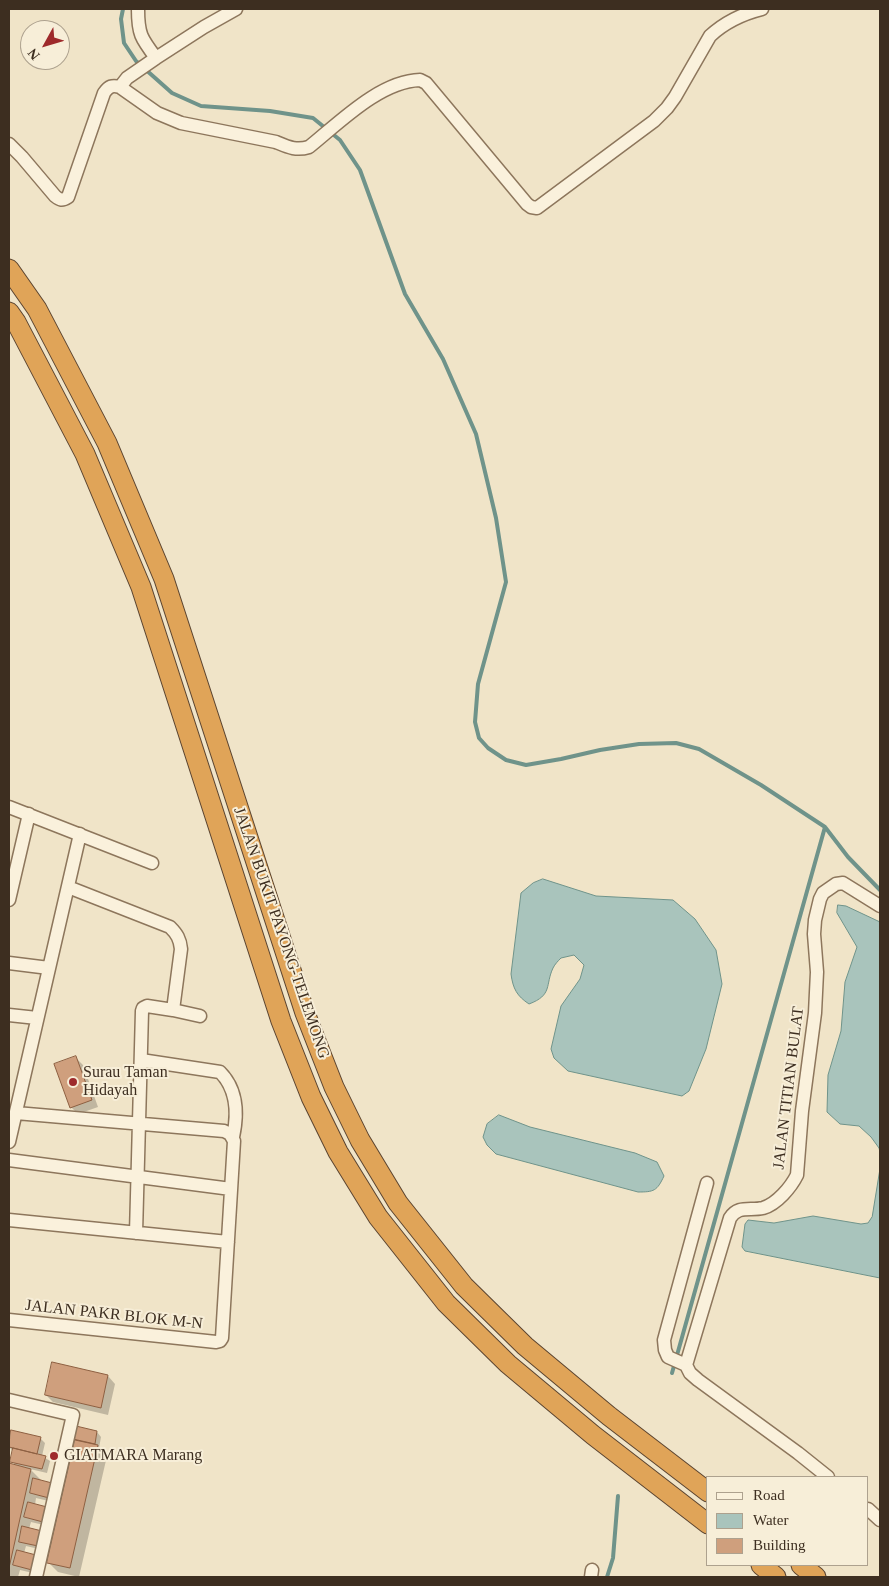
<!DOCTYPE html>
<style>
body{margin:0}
#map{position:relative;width:889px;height:1586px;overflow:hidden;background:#f0e4c8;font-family:"Times New Roman",serif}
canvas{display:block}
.frame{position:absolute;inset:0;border:10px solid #3d2e20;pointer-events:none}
.legend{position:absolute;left:706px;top:1476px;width:162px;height:90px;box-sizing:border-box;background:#f7eed8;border:1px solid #ada18e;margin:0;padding:6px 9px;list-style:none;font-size:15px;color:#3d2e20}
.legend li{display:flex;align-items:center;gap:10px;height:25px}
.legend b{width:25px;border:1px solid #ada18e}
.north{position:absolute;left:20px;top:20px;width:50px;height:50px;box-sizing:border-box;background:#f7eed8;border:1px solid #ada18e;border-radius:50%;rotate:231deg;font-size:14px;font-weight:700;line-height:20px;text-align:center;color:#3d2e20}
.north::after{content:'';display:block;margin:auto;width:18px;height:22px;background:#9e2a2b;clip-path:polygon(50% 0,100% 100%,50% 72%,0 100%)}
</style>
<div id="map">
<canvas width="889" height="1586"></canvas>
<div class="frame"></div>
<ul class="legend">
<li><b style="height:6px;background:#faf1dc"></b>Road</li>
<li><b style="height:14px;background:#a9c4bc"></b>Water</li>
<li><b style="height:14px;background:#cf9f7d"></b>Building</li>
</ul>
<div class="north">N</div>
</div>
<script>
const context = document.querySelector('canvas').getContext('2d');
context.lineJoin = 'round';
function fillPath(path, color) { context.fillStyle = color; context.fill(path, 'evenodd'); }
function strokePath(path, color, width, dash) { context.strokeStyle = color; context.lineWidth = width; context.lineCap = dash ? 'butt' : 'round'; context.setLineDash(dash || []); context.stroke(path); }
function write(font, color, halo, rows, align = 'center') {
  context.font = font + ' "Times New Roman",serif'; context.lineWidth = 4; context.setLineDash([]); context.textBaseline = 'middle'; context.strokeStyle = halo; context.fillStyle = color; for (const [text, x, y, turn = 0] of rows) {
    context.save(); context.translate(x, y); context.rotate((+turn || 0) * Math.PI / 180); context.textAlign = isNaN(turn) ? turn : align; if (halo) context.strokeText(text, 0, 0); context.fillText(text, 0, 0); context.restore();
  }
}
const water = new Path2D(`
 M543 879 596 896 673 900 695 919 716 950 722 984 706 1049 689 1091 682 1096 568 1071 554 1058 551 1049 561 1006 580 979 584 965 574 955 561 958C558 961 555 964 553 968 545 985 553 995 529 1004 517 996 513 989 511 974L521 893 533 883Z
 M838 905 846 906 880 922V1152L879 1148 871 1137 859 1126 840 1124 827 1112 828 1075 841 1031 845 982 857 947 837 913Z
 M499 1115 530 1127 635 1153 657 1162 664 1176C657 1191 654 1192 638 1192L496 1154 487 1145 483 1137 487 1124Z
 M880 1169V1278L745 1251 742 1247 745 1224 748 1220 774 1223 813 1216 861 1224 868 1223 872 1217Z`);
fillPath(water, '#a9c4bc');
strokePath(water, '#6f938a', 1);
fillPath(new Path2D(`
 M76 1058 83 1065 98 1107 78 1114 71 1107Z
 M53 1364 108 1376 115 1384 108 1415 53 1402 46 1395Z
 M12 1432 40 1438 45 1443 42 1456 50 1461 47 1473 30 1469 41 1480 53 1502 36 1498 35 1505 48 1526 31 1522 29 1529 43 1550 26 1546 24 1553 37 1574 20 1570 18 1577H9V1465L17 1467 12 1461 13 1451 9 1447Z
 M97 1432 101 1437 99 1448 107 1456 79 1577 58 1572 48 1562 76 1440 75 1438Z`), '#0003');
strokePath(new Path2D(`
 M123 9 121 19 124 43 136 61 172 93 201 106 270 111 313 118 340 140 360 170 405 294 443 359 476 434 496 518 506 582 478 684 475 722 479 738 488 748 506 760 526 765 561 759 600 750 639 744 676 743 699 749 761 785 825 827 848 857 880 890
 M672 1373 825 827
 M607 1577 613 1558 618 1496`), '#6f938a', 4);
const building = new Path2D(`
 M76 1056 92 1100 70 1108 54 1064Z
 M52 1362 108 1375 101 1408 45 1395Z
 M76 1426 97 1431 95 1444 73 1439Z
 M11 1430 41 1437 37 1454 9 1447Z
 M75 1440 98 1445 70 1568 47 1563Z
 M13 1448 46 1456 42 1469 10 1462Z
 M9 1463 31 1469 9 1568Z
 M33 1478 52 1483 49 1498 30 1493Z
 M28 1502 47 1507 43 1522 24 1517Z
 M22 1526 42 1531 38 1546 19 1542Z
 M17 1550 36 1555 32 1570 13 1565Z`);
fillPath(building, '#cf9f7d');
strokePath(building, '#8d5f41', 1);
const minor = new Path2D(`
 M138 9C138 34 141 38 156 58
 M120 87 127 78 156 58 204 27 236 9
 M9 144 22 157 55 196C60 200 62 201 68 197L104 93C109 86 112 85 120 87L157 113 181 123 276 142C288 147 296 151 309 147 339 123 380 81 420 80L426 83 527 204 531 207 537 208 654 121 667 108 675 97 710 36C725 22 742 14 762 9
 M9 807 152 863
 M68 887 170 927C177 934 180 939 181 949L173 1010 147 1006 143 1008 142 1011 136 1233
 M9 900 29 814
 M9 963 49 968
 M173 1010 200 1016
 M9 1015 37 1018
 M141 1060 220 1072C237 1089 238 1114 233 1137
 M9 1142 80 834
 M9 1160 231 1189
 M9 1220 228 1242
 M9 1320 216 1342 220 1341 222 1338 234 1141 230 1134 224 1131 16 1113
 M686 1365 668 1357 665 1350 664 1340 707 1183
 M9 1400 73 1415 36 1577
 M828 1477 798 1453 698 1380 690 1373 686 1365 730 1218C738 1205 750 1211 763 1208 777 1204 791 1187 797 1175L802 1111 815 1013 817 972 814 934 815 920 820 899 823 893 836 884 843 883 880 906
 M868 1509 880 1520
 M591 1577 592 1570`);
const highway = new Path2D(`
 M9 269 37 309 107 443 164 579 305 1013 334 1087 360 1140 398 1203 464 1286 525 1346 609 1416 708 1492
 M9 312 16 322 85 454 141 587 281 1021 311 1097 338 1152 378 1217 446 1303 508 1364 593 1435 708 1524
 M761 1565 776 1577
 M801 1565 816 1577`);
strokePath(minor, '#8d765c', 15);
strokePath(highway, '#5b4430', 21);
strokePath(minor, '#faf1dc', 12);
strokePath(highway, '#e0a458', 19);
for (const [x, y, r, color] of [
 [73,1082,5,"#9e2a2b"],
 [54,1456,5,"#9e2a2b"]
]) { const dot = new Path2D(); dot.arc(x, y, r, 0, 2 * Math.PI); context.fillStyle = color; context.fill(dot); strokePath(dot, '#f7eed8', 2); }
write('16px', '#3d2e20', '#f7eed8', [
 ["JALAN BUKIT PAYONG-TELEMONG",281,933,71],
 ["JALAN TITIAN BULAT",789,1088,-83],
 ["JALAN PAKR BLOK M-N",114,1315,6]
]);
write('16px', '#3d2e20', '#f7eed8', [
 ["Surau Taman",83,1073],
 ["Hidayah",83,1091],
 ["GIATMARA Marang",64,1456]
], 'left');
</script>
